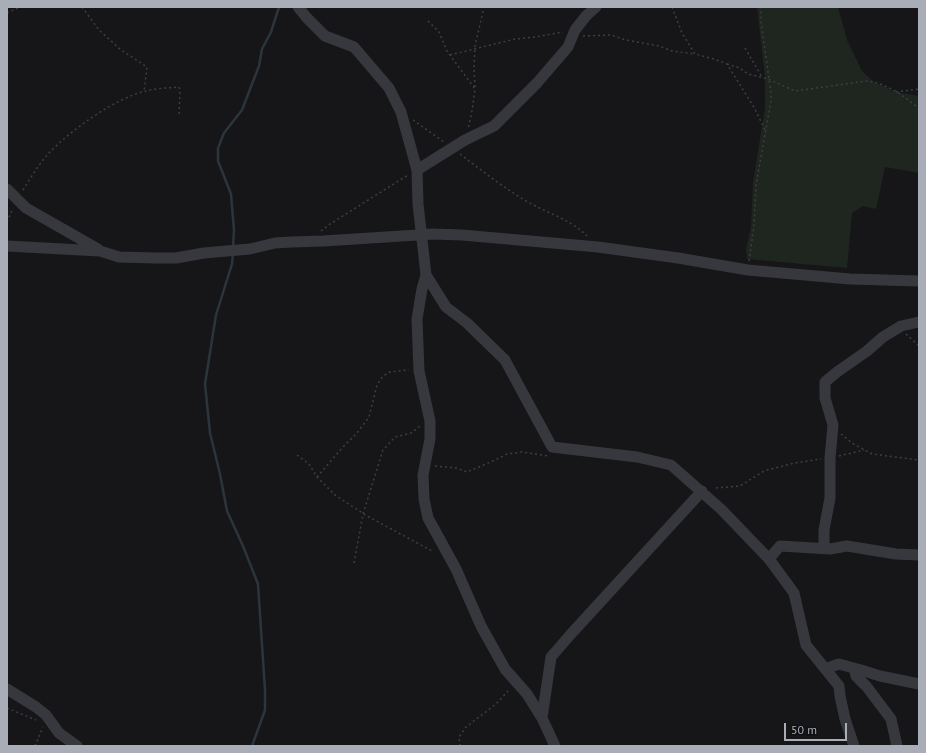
<!DOCTYPE html>
<style>
body{margin:0}
#map{position:relative;width:926px;height:753px;overflow:hidden;background:#161618;font-family:"PT Sans",sans-serif}
canvas{display:block}
.frame{position:absolute;inset:0;border:8px solid #a8adb8;pointer-events:none}
.scale{position:absolute;left:784px;top:723px;width:63px;height:18px;box-sizing:border-box;border:2px solid #a8adb8;border-top:0;padding-left:5px;font-size:12px;line-height:14px;white-space:nowrap;color:#a8adb8;-webkit-text-stroke:3px #111113;paint-order:stroke}
</style>
<div id="map">
<canvas width="926" height="753"></canvas>
<div class="frame"></div>
<div class="scale">50 m</div>
</div>
<script>
const context = document.querySelector('canvas').getContext('2d');
context.lineJoin = 'round';
function fillPath(path, color) { context.fillStyle = color; context.fill(path, 'evenodd'); }
function strokePath(path, color, width, dash) { context.strokeStyle = color; context.lineWidth = width; context.lineCap = dash ? 'butt' : 'round'; context.setLineDash(dash || []); context.stroke(path); }
fillPath(new Path2D(`
 M757 7H838L847 40 862 71 874 82 896 92 919 96V173L885 167 876 209 863 206 852 213 847 268 747 259 746 249 751 227 753 183 765 108V77Z`), '#1e261f');
strokePath(new Path2D(`
 M233 248 234 230 231 194 218 161V148L224 133 242 110 259 66 262 49 271 32 279 7
 M233 253 232 264 216 315 205 384 210 433 220 474 227 511 243 546 258 584 265 690V710L252 746`), '#2c353c', 2.5);
strokePath(new Path2D(`
 M82 7 99 30 121 50 147 67 144 91
 M672 7 682 33 695 54 714 59 727 64 755 109 765 130
 M7 13 20 7
 M428 21 439 32 447 51 475 89 472 111 468 129
 M583 36 611 35 626 40 659 46 672 51 695 54
 M745 48 762 77
 M450 55 515 39 535 37 563 32
 M727 64 740 68 748 74 768 79 795 91 867 81C886 83 905 96 919 109
 M475 87 474 68 475 46 484 7
 M896 92 919 89
 M413 120 444 142
 M460 154C482 171 504 188 528 202 549 214 570 219 587 236
 M23 190C31 177 39 164 49 153 71 130 115 98 146 91 157 88 168 88 179 87L180 90 179 117
 M7 222 13 208
 M321 231 330 224 408 175
 M749 261 754 226 756 185 771 101V93L761 22V7
 M906 334 919 346
 M841 434 852 443 872 454 919 460
 M297 455 309 464 317 477 335 495 367 516 434 552
 M839 456 864 450
 M435 466 456 468 467 472 493 461 507 454 522 452 548 456
 M317 477 342 448 357 433 369 417 377 385 383 376 390 372 409 370
 M716 488 740 486 764 471 795 463 821 459
 M354 563 363 514 383 450 395 437 411 433 420 426
 M7 708 36 720
 M35 746 43 727
 M460 746 459 737 466 727 496 704 510 689`), '#3d3f44', 1.5, [2, 3]);
strokePath(new Path2D(`
 M298 7 307 18 325 36 354 47 389 88 401 112 417 170 418 204 426 275 422 289 417 319 419 371 430 421V439L423 475 424 499 428 518 456 569 481 626 505 669 527 694 542 718 555 746
 M417 170 465 140 494 126 537 83 568 47 575 30 586 16 596 7
 M7 189 26 208 98 249
 M7 246 100 251 119 257 155 258H176L204 253 250 249 275 243 292 242 323 241 433 234 462 235 598 247 678 258 748 270 850 279 919 281
 M426 275 446 307 467 323 505 360 552 447 637 457 671 465 722 510 769 559 794 593 806 645 839 686 840 696 845 719 854 746
 M824 548V530L830 498V458L833 425 825 398V382L837 372 867 351 883 337 901 326 919 322
 M769 559 780 546 830 549 847 546 896 554 919 555
 M854 668 856 676 867 687 891 719 897 746
 M825 669 839 664 861 670 880 676 919 684
 M7 689 36 707 46 715 59 733 77 746
 M542 718 551 657 571 634 702 491`), '#37383d', 11);
</script>
